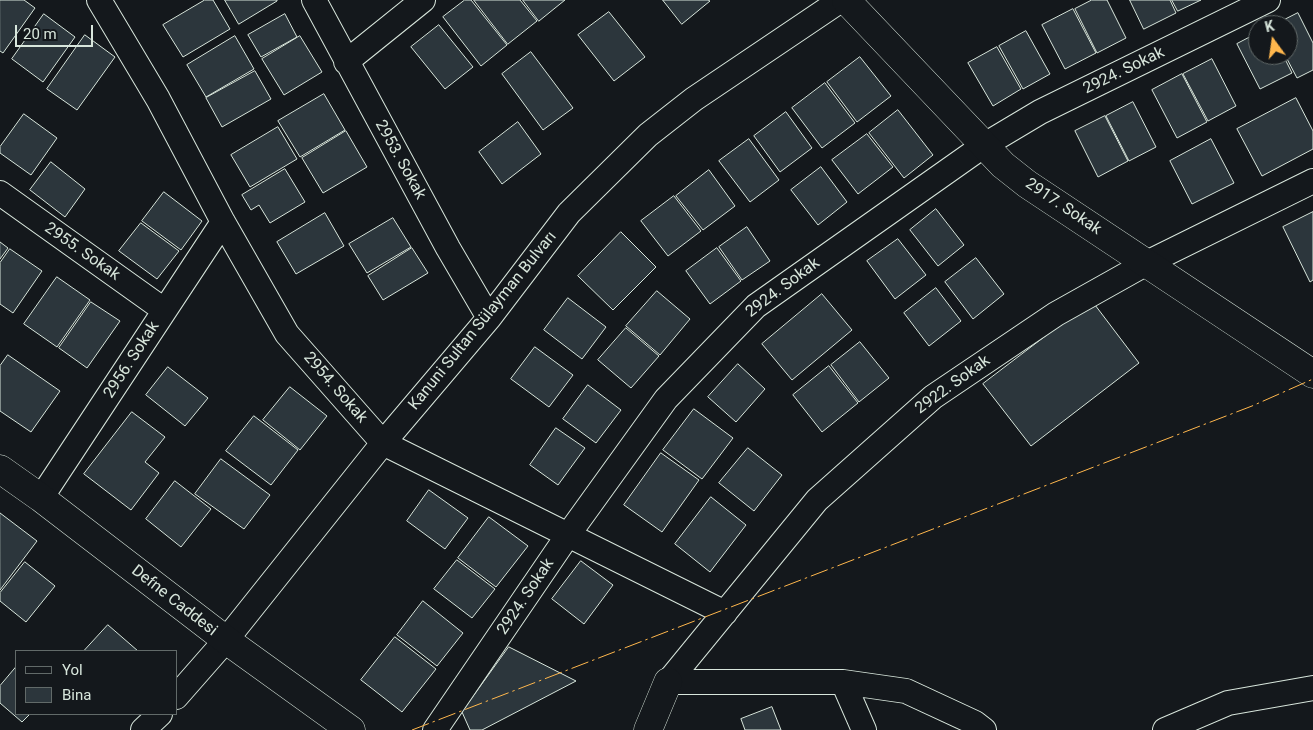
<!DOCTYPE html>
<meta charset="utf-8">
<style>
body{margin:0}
#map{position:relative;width:1313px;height:730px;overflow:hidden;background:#14181c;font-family:Roboto,sans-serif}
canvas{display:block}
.legend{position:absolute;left:15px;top:650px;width:162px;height:65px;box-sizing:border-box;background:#14181c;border:1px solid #626a69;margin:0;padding:6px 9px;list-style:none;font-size:15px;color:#d8e6dc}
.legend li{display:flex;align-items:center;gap:10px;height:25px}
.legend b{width:25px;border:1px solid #626a69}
.north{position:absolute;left:1248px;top:15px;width:50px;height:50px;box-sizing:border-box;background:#14181c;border:1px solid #626a69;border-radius:50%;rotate:346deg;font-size:14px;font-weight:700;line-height:20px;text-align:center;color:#d8e6dc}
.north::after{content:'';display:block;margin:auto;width:18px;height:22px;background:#ffb74d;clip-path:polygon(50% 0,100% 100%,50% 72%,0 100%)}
.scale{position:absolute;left:15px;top:25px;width:78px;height:22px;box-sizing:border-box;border:2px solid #d8e6dc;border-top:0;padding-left:6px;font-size:15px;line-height:18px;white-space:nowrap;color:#d8e6dc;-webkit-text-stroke:4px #14181c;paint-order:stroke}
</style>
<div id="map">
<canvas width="1313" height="730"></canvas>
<ul class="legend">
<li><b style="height:6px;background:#14181c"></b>Yol</li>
<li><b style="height:14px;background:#2c363c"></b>Bina</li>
</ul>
<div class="north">K</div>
<div class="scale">20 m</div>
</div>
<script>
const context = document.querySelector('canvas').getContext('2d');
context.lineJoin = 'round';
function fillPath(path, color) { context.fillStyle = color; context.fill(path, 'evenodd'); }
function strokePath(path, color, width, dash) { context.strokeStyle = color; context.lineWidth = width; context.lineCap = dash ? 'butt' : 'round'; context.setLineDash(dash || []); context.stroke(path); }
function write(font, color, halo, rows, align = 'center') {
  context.font = font + ' Roboto,sans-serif'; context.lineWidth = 4; context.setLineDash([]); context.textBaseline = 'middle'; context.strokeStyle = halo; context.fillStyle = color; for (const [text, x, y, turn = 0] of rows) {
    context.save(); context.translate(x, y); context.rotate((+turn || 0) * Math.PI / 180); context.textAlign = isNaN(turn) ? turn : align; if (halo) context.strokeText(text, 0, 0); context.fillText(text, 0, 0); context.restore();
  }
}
const building = new Path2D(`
 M0 0H24L35 8 3 53 0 51Z
 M205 0H213L230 29 183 57 163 25Z
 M225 0H277V1L239 24Z
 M465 0H471L507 45 481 66 443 17Z
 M474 0H520L537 21 508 44Z
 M523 0H565L539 21Z
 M663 0H708L710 1 682 24Z
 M1092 0H1107L1126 38 1097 53 1075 9Z
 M1130 0H1170L1176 13 1144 29Z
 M1172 0H1201L1178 11Z
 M1073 9 1096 53 1065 69 1042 25Z
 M609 12 645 57 614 81 578 35Z
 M1298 13 1313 43V70L1297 78 1285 55H1288V25H1274Z
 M44 14 75 37 43 82 12 59Z
 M285 14 297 37 261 57 248 35Z
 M439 25 473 67 445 89 411 47Z
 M1026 31 1050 74 1023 89 999 46Z
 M1258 33V55H1283L1292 73 1260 89 1237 44Z
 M85 35 115 57 77 110 47 89Z
 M235 36 254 69 206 97 187 65Z
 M300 36 322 72 284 95 262 59Z
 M997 47 1021 89 993 106 968 63Z
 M531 52 573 108 543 130 502 74Z
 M860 57 891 96 857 122 827 82Z
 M1212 59 1236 106 1208 121 1183 74Z
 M255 71 271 99 222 127 206 98Z
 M1182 74 1207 122 1177 138 1152 90Z
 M825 83 855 123 822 148 792 108Z
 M324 94 345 130 300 157 278 121Z
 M1296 98 1313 131V149L1262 176 1237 129Z
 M1133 102 1156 147 1129 161 1106 116Z
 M898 110 933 155 904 178 869 133Z
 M786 112 812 148 780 172 754 136Z
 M24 114 57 138 31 175 0 153V147Z
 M1105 116 1128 161 1098 177 1075 131Z
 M518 122 541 154 502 184 479 152Z
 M278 127 297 159 250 187 231 155Z
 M346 131 367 167 323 193 302 158Z
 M867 134 893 167 858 194 832 160Z
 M749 139 779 180 750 202 719 161Z
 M1211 139 1234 183 1192 204 1170 161Z
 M51 162 85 189 65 217 30 190Z
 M821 167 847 202 818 225 791 190Z
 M285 169 305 202 270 223 259 205 251 210 242 195Z
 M709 170 735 206 703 230 676 196Z
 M164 192 202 221 181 250 142 221Z
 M674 196 701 231 668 256 641 221Z
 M936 209 964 245 938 266 910 230Z
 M1313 212V280L1310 282 1283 227Z
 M325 213 344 246 296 274 277 242Z
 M393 218 411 247 367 273 349 244Z
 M141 223 179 251 157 279 119 251Z
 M747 227 770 261 742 280 719 247Z
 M621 232 656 267 613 310 578 276Z
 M898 239 926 275 895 299 867 261Z
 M0 242 8 248 0 259Z
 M412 248 428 273 383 300 368 276Z
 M717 248 741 281 710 304 686 271Z
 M10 249 42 271 13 313 0 304V263Z
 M976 258 1004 294 973 319 945 282Z
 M57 277 90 300 57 347 24 324Z
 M936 288 961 321 929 346 904 313Z
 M657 291 690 319 660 355 626 326Z
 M822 294 852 330 792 380 762 344Z
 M568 298 606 327 582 359 544 330Z
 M1092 301 1139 363 1031 446 983 384Z
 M91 302 120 321 87 368 59 348Z
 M626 328 659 356 631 388 598 360Z
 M860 342 889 378 859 402 831 365Z
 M535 347 573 375 549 407 511 379Z
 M8 355 60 391 31 432 0 411V366Z
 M738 364 765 389 736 422 708 397Z
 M829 366 858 403 822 432 793 395Z
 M168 367 208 398 185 426 146 395Z
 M588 385 621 410 596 443 563 419Z
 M290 387 327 416 300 450 263 420Z
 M694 409 733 438 702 479 663 450Z
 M132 412 165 437 145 462 159 473 131 510 84 474Z
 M254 416 298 450 271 485 226 451Z
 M556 428 585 448 558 485 530 465Z
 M748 448 782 475 754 511 719 483Z
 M661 453 699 480 662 532 624 505Z
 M221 459 270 495 244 529 195 494Z
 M175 481 211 509 181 547 146 519Z
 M429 490 468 518 445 549 407 521Z
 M711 497 746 525 710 572 675 544Z
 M0 513 37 541 0 590Z
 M489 517 528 546 496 587 458 558Z
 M457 560 495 589 472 618 434 589Z
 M581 561 613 585 584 624 552 599Z
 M25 562 55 586 26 622 0 601V593Z
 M423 601 463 633 437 666 397 635Z
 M108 625 138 651H84Z
 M395 637 436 669 402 712 361 680Z
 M509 647 576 681 482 730H470L462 712Z
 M16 667V714H30L22 722 0 703V686Z
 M772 707 781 730H745L741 719Z`);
fillPath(building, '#2c363c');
strokePath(building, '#d8e6dc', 1);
const street = new Path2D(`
 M99 0 158 99 223 222 287 334 383 443 725 613
 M314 0 448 248 489 318
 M346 62 423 0
 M0 193 164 310
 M41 498 223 222
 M668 682 817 500 933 397 1056 314 1147 263 1313 181
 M668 682H843L906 691 975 723 984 730
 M843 682 864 730
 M176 697 226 640 383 443 489 318 569 213 648 135 694 99 841 0
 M143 730 160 714
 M435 730 568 535 666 399 756 306 983 146 1040 112 1268 0
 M1165 730 1228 703 1313 688`);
const secondary = new Path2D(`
 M846 0 1003 165 1027 184 1313 374
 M0 469 41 498 226 640 351 730
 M648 730 668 682`);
strokePath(street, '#d8e6dc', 26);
strokePath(secondary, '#d8e6dc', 29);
strokePath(street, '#14181c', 24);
strokePath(secondary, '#14181c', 28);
strokePath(new Path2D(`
 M412 730 1252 406 1313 379`), '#ffb74d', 1, [18, 4, 2.5, 4]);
write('16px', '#d8e6dc', '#14181c', [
 ["2924. Sokak",1124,71,-26],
 ["2953. Sokak",400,160,61],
 ["2917. Sokak",1063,207,34],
 ["2955. Sokak",82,252,35],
 ["2924. Sokak",783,288,-37],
 ["Kanuni Sultan Sülayman Bulvarı",483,321,-51],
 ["2956. Sokak",132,360,-57],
 ["2922. Sokak",953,385,-36],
 ["2954. Sokak",335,388,49],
 ["2924. Sokak",526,597,-56],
 ["Defne Caddesi",174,601,38]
]);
</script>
